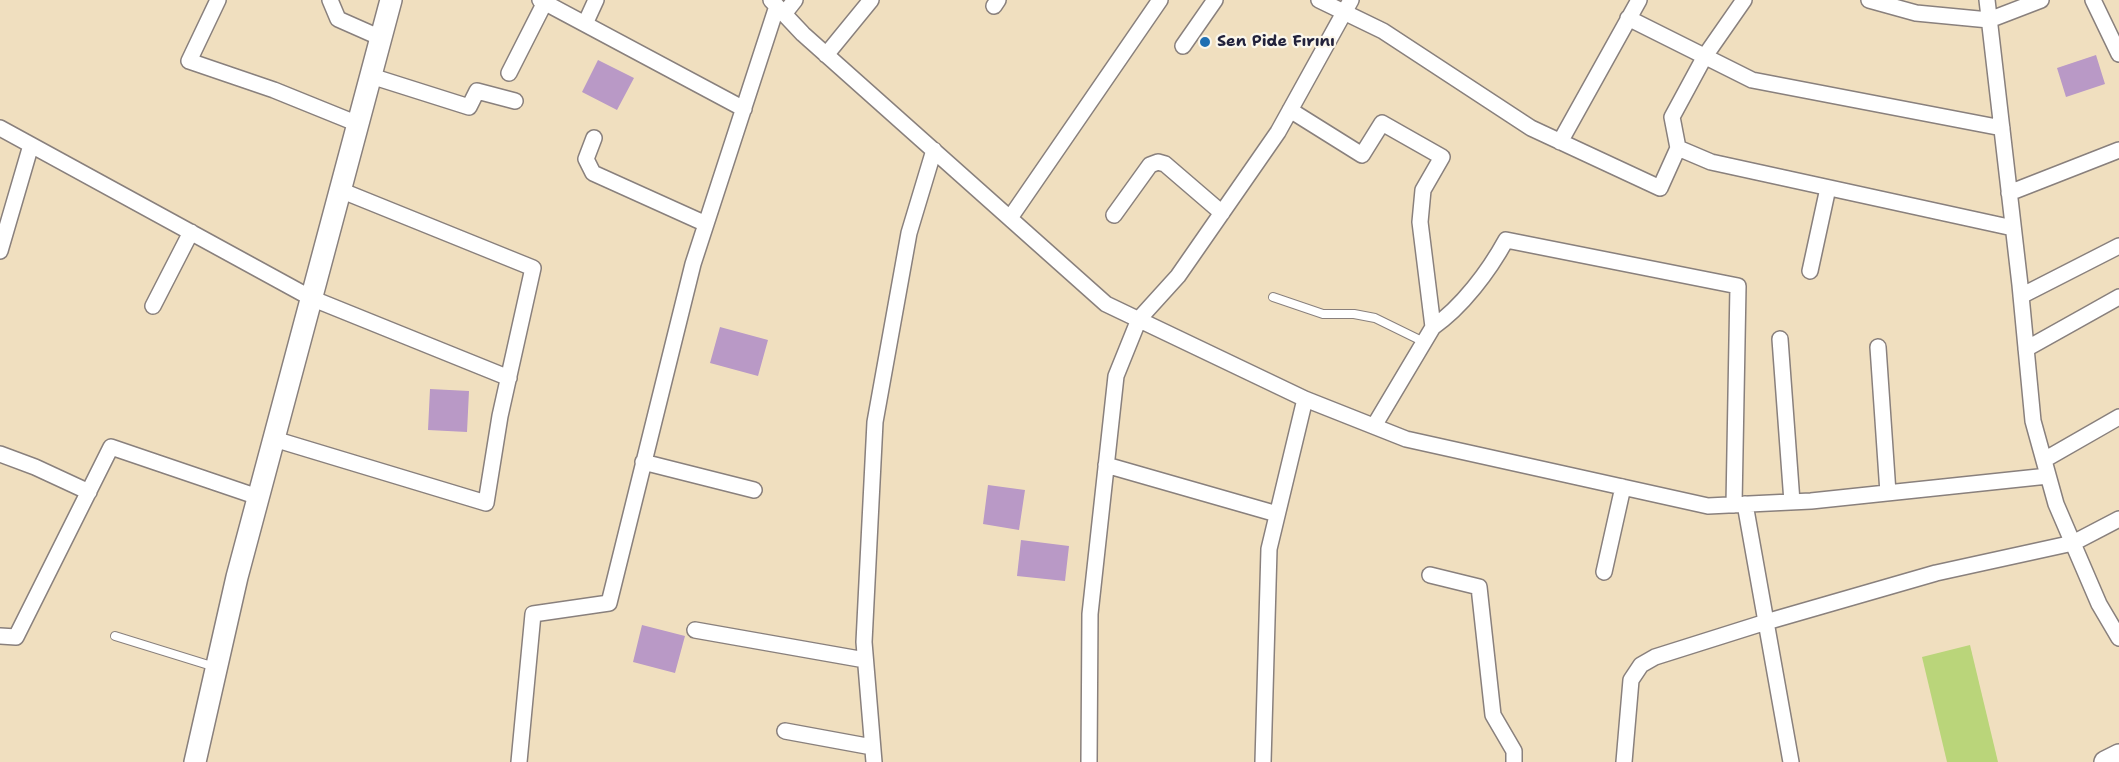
<!DOCTYPE html>
<meta charset="utf-8">
<style>
body{margin:0}
canvas{display:block;background:#f0dfbf}
</style>
<canvas width="2119" height="762"></canvas>
<script>
const context = document.querySelector('canvas').getContext('2d');
context.lineJoin = 'round';
function fillPath(path, color) { context.fillStyle = color; context.fill(path, 'evenodd'); }
function strokePath(path, color, width, dash) { context.strokeStyle = color; context.lineWidth = width; context.lineCap = dash ? 'butt' : 'round'; context.setLineDash(dash || []); context.stroke(path); }
function write(font, color, halo, rows, align = 'center') {
  context.font = font + ' "Shantell Sans",sans-serif'; context.lineWidth = 4.5; context.setLineDash([]); context.textBaseline = 'middle'; context.strokeStyle = halo; context.fillStyle = color; for (const [text, x, y, turn = 0] of rows) {
    context.save(); context.translate(x, y); context.rotate((+turn || 0) * Math.PI / 180); context.textAlign = isNaN(turn) ? turn : align; if (halo) context.strokeText(text, 0, 0); context.fillText(text, 0, 0); context.restore();
  }
}
fillPath(new Path2D(`
 M1970 645 1998 762H1947L1922 657Z`), '#bad57a');
fillPath(new Path2D(`
 M2096 55 2105 84 2066 97 2057 68Z
 M598 60 634 78 617 110 582 92Z
 M720 327 768 340 758 376 710 363Z
 M430 389 469 391 467 432 428 430Z
 M988 485 1025 490 1019 530 983 524Z
 M1021 540 1069 546 1065 581 1017 576Z
 M642 625 685 636 675 673 633 662Z`), '#b999c6');
const lane = new Path2D(`
 M1273 297 1323 314H1354L1375 318 1424 342
 M115 636 215 667`);
const street = new Path2D(`
 M218 0 189 61 274 90 358 124
 M330 0 338 19 381 38
 M540 0 744 109
 M771 0 803 34 1106 304 1305 399 1406 439 1708 506 1811 501 2048 476
 M1319 0 1383 31 1531 128 1660 188 1678 148 1711 162 2013 228
 M1869 0 1916 13 1989 20 2041 0
 M1987 0 2020 285 2033 421 2056 504 2099 604 2119 638
 M2093 0 2119 54
 M994 6 998 0
 M784 14 795 0
 M1628 18 1752 80 2002 128
 M585 24 596 0
 M1183 46 1215 0
 M826 55 871 0
 M509 73 545 2
 M371 76 469 107 477 91 515 101
 M1290 110 1362 155 1382 123 1442 157 1423 190 1420 222 1433 327 1374 426
 M0 128 311 298 509 378
 M594 138 586 159 593 173 706 224
 M1560 142 1639 0
 M1678 148 1672 117 1705 56 1744 0
 M2009 193 2119 150
 M1114 215 1150 165 1158 162 1165 164 1222 213
 M1010 218 1160 0
 M0 251 31 145
 M1810 271 1828 188
 M2021 296 2119 246
 M153 306 191 232
 M1433 327C1462 307 1489 271 1506 240L1738 286 1734 505
 M1780 339 1792 502
 M1878 347 1888 493
 M2026 349 2119 297
 M274 439 486 503 500 416 533 268 340 190
 M0 454 35 467 89 492
 M2044 460 2119 417
 M643 462 754 490
 M1106 465 1277 514
 M1745 504 1791 762
 M1604 572 1623 487
 M1430 575 1479 587 1493 715 1514 751V762
 M695 630 865 660
 M0 636 16 637 111 447 258 497
 M785 731 872 747
 M519 762 533 614 609 603 693 264 777 6
 M874 762 864 642 875 422 909 233 934 150
 M1089 762 1090 614 1116 376 1139 319 1178 276 1278 132 1351 0
 M1263 762 1269 549 1305 399
 M1624 762 1631 680 1641 665 1655 657 1766 622 1936 573 2073 543 2119 519`);
const secondary = new Path2D(`
 M195 762 237 577 391 0
 M2105 762 2119 755`);
strokePath(lane, '#89807d', 10);
strokePath(street, '#89807d', 18);
strokePath(secondary, '#89807d', 24);
strokePath(lane, '#fff', 8);
strokePath(street, '#fff', 15);
strokePath(secondary, '#fff', 21);
for (const [x, y, r, color] of [
 [1205,42,6,"#1f6fb2"]
]) { const dot = new Path2D(); dot.arc(x, y, r, 0, 2 * Math.PI); context.fillStyle = color; context.fill(dot); strokePath(dot, '#fbf7ec', 2); }
write('bold 16px', '#22223b', '#fbf7ec', [
 ["Sen Pide Fırını",1217,42]
], 'left');
</script>
